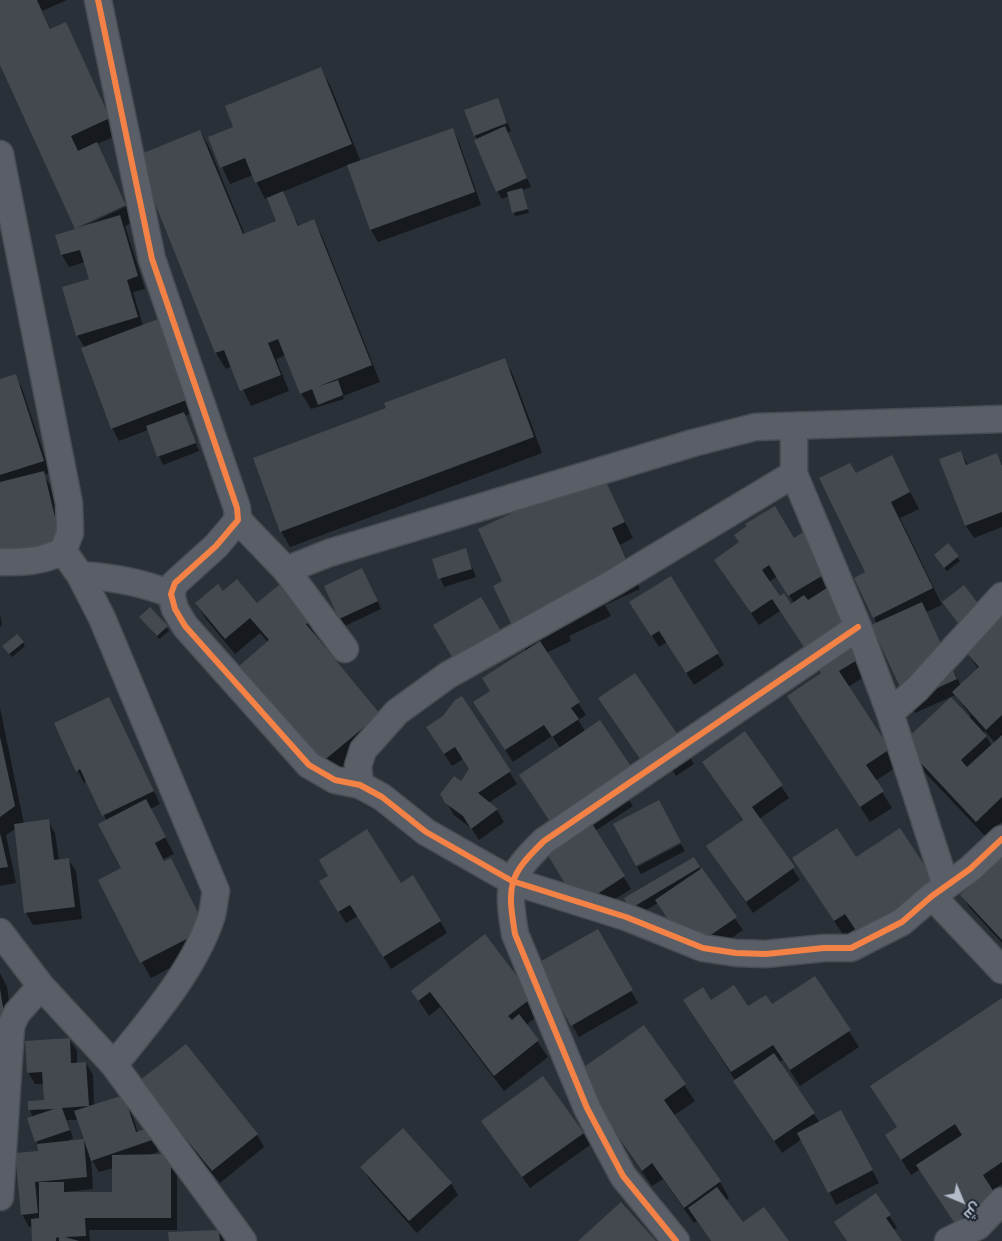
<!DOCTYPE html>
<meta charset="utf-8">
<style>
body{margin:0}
#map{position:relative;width:1002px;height:1241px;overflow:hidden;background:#2a3038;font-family:"Golos Text",Cairo,sans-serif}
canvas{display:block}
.north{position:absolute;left:937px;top:1176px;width:50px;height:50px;-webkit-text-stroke:4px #1d2633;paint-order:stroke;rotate:135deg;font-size:14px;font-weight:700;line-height:20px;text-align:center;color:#b4bcc9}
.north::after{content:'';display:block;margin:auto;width:18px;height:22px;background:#b4bcc9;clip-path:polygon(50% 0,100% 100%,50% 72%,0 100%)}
</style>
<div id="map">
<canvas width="1002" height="1241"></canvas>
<div class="north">ش</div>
</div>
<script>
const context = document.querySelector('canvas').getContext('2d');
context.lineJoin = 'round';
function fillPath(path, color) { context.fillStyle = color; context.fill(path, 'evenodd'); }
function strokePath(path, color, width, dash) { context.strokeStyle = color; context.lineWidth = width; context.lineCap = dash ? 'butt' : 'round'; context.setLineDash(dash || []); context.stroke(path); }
fillPath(new Path2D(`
 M0 0H67L42 11 51 30 65 23 118 135 97 144 126 204 76 227 0 61Z
 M320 69 330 85 361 162 452 129 459 142 481 205 378 242 371 230 348 165 282 192 299 226 313 220 322 236 380 382 343 396 344 399 311 409 301 393 286 355 276 359 289 391 251 406 232 366 226 369 216 353 138 156 200 131 209 147 245 235 278 222 268 197 265 199 253 175 230 184 209 138 235 127Z
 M497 99 511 131 507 133 531 187 522 190 529 213 515 216 509 196 502 199 497 191 475 135Z
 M127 206 134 222 125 226 145 289 133 292 143 326 158 320 165 332 195 412 185 416 199 451 163 465 148 430 119 441 112 428 85 348 77 335 91 280 85 262 69 267 62 255 56 236 76 230Z
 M504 359 513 375 542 453 290 547 281 531 388 409Z
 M15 376 22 388 50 473 44 475 50 485 69 563 0 557V381Z
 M960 452 968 465 996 454 1002 464V527L974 538 966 526 941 460Z
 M892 457 919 509 900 518 942 605 926 612 961 686 979 670 964 649 1002 615V822L986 837 913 760 971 716 955 695 915 713 908 701 874 617 856 475ZM985 731 995 743 992 746 984 732Z
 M601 472 633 538 620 545 640 589 605 605 611 616 569 636 571 641 546 653 586 715 578 720 633 806 595 831 631 889 587 917 566 844 528 788 561 749 552 736 513 762 482 715 491 692 526 651 522 644 504 582Z
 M808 531 872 672 848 687 898 766 875 781 892 808 870 822 788 696 822 674 780 611 759 625 723 572ZM777 576 794 603 791 605 780 598 769 582Z
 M948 545 960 561 947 571 937 559Z
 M465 549 476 577 444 587 433 559Z
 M367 578 381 609 345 626 340 618Z
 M223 593 308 622 317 638 389 730 331 779 250 683 241 667 269 643 260 633 235 654 206 619 196 603Z
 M150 608 169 631 159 639 143 620Z
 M0 614 2 625 0 627Z
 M638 614 717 653 724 665 694 685 667 642 659 647Z
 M23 642 25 646 12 657 6 650Z
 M462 697 517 784 488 803 497 810 504 822 479 840 472 829 454 815 441 794 461 782 470 770 463 759 452 766 435 740 444 717Z
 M109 698 160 804 150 809 174 854 163 859 179 876 214 945 151 978 142 962 122 869 107 821 87 781 84 783 78 771 55 724Z
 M0 708 24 824 48 821 55 833 59 860 68 859 76 871 82 919 33 925 26 913 15 829 6 835 16 883 0 886Z
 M745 733 789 798 759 819 800 880 753 913 715 858 743 821 703 762Z
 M687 752 694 764 676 776 672 769Z
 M681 844 685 851 641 874 637 867Z
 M1002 857V943L969 907 962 895Z
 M693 859 743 930 697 962 658 903 636 916 625 898Z
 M856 859 946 902 871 953 855 929 844 936 803 874Z
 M330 876 400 885 440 921 447 933 391 969 358 916 346 923 328 894Z
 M597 931 638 1003 579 1037 538 964Z
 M485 936 541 1013 526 1025 548 1057 504 1091 440 1007 429 1016 413 992Z
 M0 973 7 987 13 1029 0 1058Z
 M815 978 859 1047 800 1086 783 1060 779 1062 820 1123 848 1124 879 1183 836 1205 802 1139 782 1153 694 1016 711 1002 748 1008 772 1006Z
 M1002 999V1184L992 1191 1002 1207V1220L971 1241H967L920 1169 911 1175 896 1151 898 1128Z
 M644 1026 695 1101 673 1116 720 1182 729 1198 726 1200 743 1224 787 1241H711L697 1221 694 1223 663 1179 652 1186 585 1090Z
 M69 1039 77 1051V1064L86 1063 93 1075 94 1106 123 1096 130 1108 138 1133 148 1129 155 1142 158 1152 149 1155 170 1156 177 1168V1230H89L90 1241H33V1226L29 1227 22 1214 39 1152 29 1102 46 1101 45 1084H35L28 1072ZM67 1120H78L85 1140 66 1142 73 1138ZM91 1158 99 1172 113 1168V1193L65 1194V1192L93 1189Z
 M185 1046 257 1135 264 1147 220 1183 148 1094Z
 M483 1121 583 1133 590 1145 530 1188Z
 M362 1167 451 1183 458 1195 417 1233 369 1179Z
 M876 1194 897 1228 893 1230 901 1241H847Z
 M219 1231 224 1241H170Z`), '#0007');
fillPath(new Path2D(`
 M0 0H37L50 29 66 22 110 118 71 136 78 151 97 142 126 205 76 228 120 215 138 276 127 280 138 317 76 336 62 287 89 279 80 250 61 255 55 235 75 229 0 65Z
 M321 67 352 144 255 183 245 158 220 168 208 137 233 127 225 106Z
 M498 98 507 123 474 136 464 110Z
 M505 126 527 178 496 192 474 140Z
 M453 128 475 192 370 230 347 165Z
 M200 130 243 234 276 221 267 198 283 191 298 226 314 219 372 365 317 387 338 380 343 395 318 405 312 389 300 394 278 339 268 343 281 375 240 391 224 350 215 353 136 156Z
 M522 188 528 209 512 213 507 192Z
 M158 319 189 399 111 429 81 348Z
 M505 358 534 437 280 532 253 458 386 408 384 403Z
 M16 374 44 461 0 475V379Z
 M184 412 196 443 157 457 146 426Z
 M961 451 966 465 997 453 1002 466V512L965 526 939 459Z
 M892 455 910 492 891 502 933 588 873 618 854 578 865 572 819 478 850 463 856 473Z
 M44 471 63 551 20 561 16 548 0 552V482Z
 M601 471 625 522 612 528 632 572 521 644 493 586 502 581 478 529Z
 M775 506 794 538 808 529 832 570 788 596 769 565 762 570 780 596 784 593 791 604 804 595 808 600 830 586 864 656 839 671 890 749 866 765 884 791 860 807 787 696 821 673 772 599 751 613 714 560 739 542 734 535 747 526 745 524Z
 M948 543 959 556 944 568 934 555Z
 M466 548 472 569 438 579 432 559Z
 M362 568 378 601 339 619 324 586Z
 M671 576 719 653 686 673 659 631 651 636 629 602Z
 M237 579 257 603 279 585 309 622 306 624 380 714 321 763 239 666 269 640 250 618 225 639 195 603 218 584 223 591Z
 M964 585 983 610 961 627 942 602Z
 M481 597 501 631 455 662 433 625Z
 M922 602 957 679 907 702 871 625Z
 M150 607 168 626 157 636 139 617Z
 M1002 613V715L986 730 952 692 979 667 963 649Z
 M17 634 24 642 9 654 2 646Z
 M540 641 580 702 571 708 579 719 552 737 544 725 505 750 473 702 490 691 482 678Z
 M635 673 689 751 647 769 598 698Z
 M462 696 511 771 478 793 498 809 471 829 463 816 445 803 440 794 454 776 461 781 469 769 455 747 444 754 426 727 443 716 455 700Z
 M109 697 154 791 102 816 80 769 76 772 54 723Z
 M951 697 987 736 961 760 967 767 1002 735V797L976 822 902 743Z
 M600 720 636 774 561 838 519 775Z
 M745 731 783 785 752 807 795 867 746 902 706 846 743 820 702 762Z
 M0 737 15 806 0 817Z
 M146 799 166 837 155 843 164 861 171 858 206 929 140 963 98 880 121 868 98 824Z
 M659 800 681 842 636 866 613 824Z
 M49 819 54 860 69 858 75 907 24 913 14 824Z
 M593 825 625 876 579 906 547 854Z
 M837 828 856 857 900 828 938 886 861 938 845 914 834 921 792 858Z
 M367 829 401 883 413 875 441 921 383 957 350 905 338 912 319 881 328 876 319 860Z
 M0 833 8 867 0 868Z
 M1002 856V940L960 895Z
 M694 857 700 867 630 909 624 898Z
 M702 868 737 917 689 950 655 900Z
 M598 929 633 990 571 1026 536 964Z
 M485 934 533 997 508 1016 512 1020 519 1014 539 1040 494 1076 430 992 418 1001 411 991Z
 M815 976 851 1030 790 1070 773 1045 731 1072 683 1000 703 987 711 1000 734 985 748 1006 766 995 772 1004Z
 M0 989 4 1013 0 1015Z
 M1002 998V1162L983 1175 999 1200 958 1228 916 1165 962 1135 955 1124 901 1160 885 1135 897 1127 870 1086Z
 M644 1025 686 1084 664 1100 721 1181 684 1208 652 1163 642 1171 574 1074Z
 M70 1038 71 1063 86 1062 89 1106 124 1095 136 1132 148 1128 152 1140 91 1161 84 1140 87 1177 35 1182 38 1213 21 1215 15 1153 38 1151 37 1144 84 1139 74 1111 89 1106 62 1108 70 1130 35 1142 27 1118 54 1109 28 1110V1101L44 1100 42 1072 27 1073 25 1041Z
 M186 1044 258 1134 212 1171 139 1081Z
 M774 1053 815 1113 774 1141 733 1081Z
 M543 1076 584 1133 522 1177 481 1121Z
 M841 1110 873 1170 828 1193 797 1133Z
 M403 1128 452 1183 409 1221 360 1167Z
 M171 1154V1218H85L86 1236 65 1237 79 1241H59V1237L56 1238V1241H32L31 1219 39 1218V1182H64V1192H112V1155Z
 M717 1187 743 1222 764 1207 789 1241H711L688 1208Z
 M876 1193 891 1215 886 1218 902 1241H847L834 1222Z
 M621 1202 656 1241H578Z
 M219 1230 220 1241H169L168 1232Z`), '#444950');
const minor = new Path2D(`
 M98 0 152 259 237 508 238 520 216 546 175 583 171 594 175 609 185 626 309 765 335 780 360 785 382 797 426 832 512 881 626 917 703 948 736 953 766 954 824 948H851L902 922 932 896 970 869 1002 839
 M0 154 69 503 70 533 63 551C41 562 24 562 0 562
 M794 426V474L858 627 890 713 946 886
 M238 520 286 570 345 649
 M63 551 80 575 102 618 216 891C214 900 214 909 211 918 193 972 149 1021 114 1065
 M286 570 329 553 693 443 755 427 1002 419
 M80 575C112 577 141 582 171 594
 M890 713 917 689 1002 596
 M360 785 358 766 363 750 397 712 448 675 613 583 794 474
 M932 896 1002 970
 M0 932 41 986 114 1065 243 1241
 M0 1197 11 1026 17 1013 41 986
 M676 1241 623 1176 587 1108 515 934C507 885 508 876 544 841L858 627
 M948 1241 978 1226 1002 1201`);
strokePath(minor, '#484c53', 29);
strokePath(minor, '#5a5e66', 26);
strokePath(new Path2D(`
 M98 0 152 259 237 508 238 520 216 546 175 583 171 594 175 609 185 626 309 765 335 780 360 785 382 797 426 832 512 881 626 917 703 948 736 953 766 954 824 948H851L902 922 932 896 970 869 1002 839
 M676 1241 623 1176 587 1108 515 934C507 885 508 876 544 841L858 627`), '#f48246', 6);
</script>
